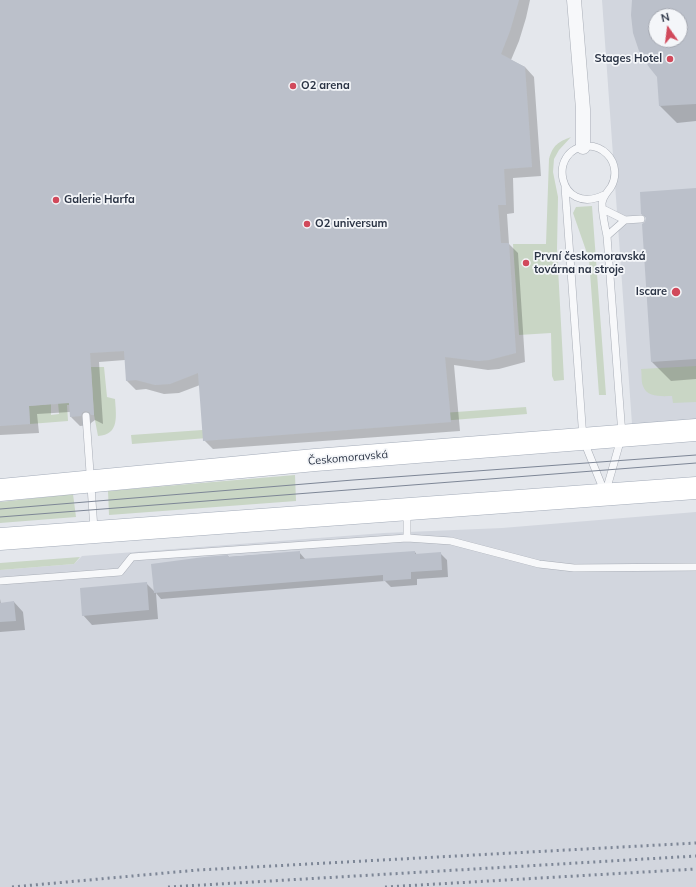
<!DOCTYPE html>
<meta charset="utf-8">
<style>
body{margin:0}
#map{position:relative;width:696px;height:887px;overflow:hidden;background:#e4e7ec;font-family:Mulish,sans-serif}
canvas{display:block}
.north{position:absolute;left:648px;top:8px;width:40px;height:40px;box-sizing:border-box;background:#f4f6f9;border:1px solid #a4a8b1;border-radius:50%;rotate:346deg;font-size:11px;font-weight:700;line-height:16px;text-align:center;color:#2b3445}
.north::after{content:'';display:block;margin:auto;width:14px;height:18px;background:#d1495b;clip-path:polygon(50% 0,100% 100%,50% 72%,0 100%)}
</style>
<div id="map">
<canvas width="696" height="887"></canvas>
<div class="north">N</div>
</div>
<script>
const context = document.querySelector('canvas').getContext('2d');
context.lineJoin = 'round';
function fillPath(path, color) { context.fillStyle = color; context.fill(path, 'evenodd'); }
function strokePath(path, color, width, dash) { context.strokeStyle = color; context.lineWidth = width; context.lineCap = dash ? 'butt' : 'round'; context.setLineDash(dash || []); context.stroke(path); }
function write(font, color, halo, rows, align = 'center') {
  context.font = font + ' Mulish,sans-serif'; context.lineWidth = 3.5; context.setLineDash([]); context.textBaseline = 'middle'; context.strokeStyle = halo; context.fillStyle = color; for (const [text, x, y, turn = 0] of rows) {
    context.save(); context.translate(x, y); context.rotate((+turn || 0) * Math.PI / 180); context.textAlign = isNaN(turn) ? turn : align; if (halo) context.strokeText(text, 0, 0); context.fillText(text, 0, 0); context.restore();
  }
}
fillPath(new Path2D(`
 M602 0H696V419L632 424ZM656 16H680V40H656Z
 M696 512V887H0V570L74 564 82 556 384 533 502 528Z`), '#d2d6de');
fillPath(new Path2D(`
 M571 137 559 150 554 159 553 172 558 197 557 249 564 380 554 381 552 376 551 333 519 335 513 244H546L549 159C553 145 558 142 571 137Z
 M592 206 606 395H599L589 259 573 213 576 207Z
 M66 355 69 405H67L68 421 30 424 29 406 51 404V415L59 414 57 392Z
 M696 366V402L673 403 672 396C663 396 647 398 643 386 641 382 642 374 641 369Z
 M91 367H104L107 397 115 399C116 415 120 435 98 436L94 415Z
 M526 407 527 414 428 422V414Z
 M231 428 232 436 132 444 131 435Z
 M295 475 296 501 109 515 108 491Z
 M73 494 76 517 0 523V502Z
 M80 557 74 564 0 570V563Z`), '#c9d6c5');
fillPath(new Path2D(`
 M0 0H530L526 18 519 41 511 60 525 67 534 77 541 176 513 178 514 213 507 214 509 244 518 253 525 362 499 369 488 370 454 365 460 431 213 449 204 440 200 385 179 393 164 394 146 389 136 390 127 381 125 360 99 362 103 424 95 420 91 423 90 425 80 426 71 417 70 412 37 414 39 433 0 435Z
 M633 0H696V121L677 123 660 106 658 76ZM656 16H680V40H656Z
 M696 189V379L671 381 652 362 647 218 642 214Z
 M299 552 306 560 415 552 417 555 440 553 447 560 448 577 417 579V585L391 587 385 581 161 599 156 593 158 619 92 625 83 615 146 583 155 592 228 556 229 557Z
 M0 599 1 604 14 602 23 612 25 630 0 632Z`), '#0003');
fillPath(new Path2D(`
 M0 0H519L510 31 501 54 525 67 532 167 504 169 506 205H498L501 243H509L516 353 489 360 478 361 445 357 451 422 203 441 198 373 170 384 155 385 136 380 126 381 124 351 90 353 94 415H91L89 412 85 411 82 413 81 416 70 417 69 403 29 406 30 424 0 426Z
 M632 0H696V104L659 106 657 77 649 67 639 51 633 33 631 15ZM656 16H680V40H656Z
 M696 188V359L651 362 642 224 645 222 646 218 645 216 641 214 640 192Z
 M300 551V559L415 551V554L441 552 442 570 411 572V579L383 581V575L154 593 151 564 204 557 228 555V557Z
 M147 582 149 610 82 616 80 588Z
 M14 601 16 621 0 622V603Z`), '#bbc0ca');
const lane = new Path2D(`
 M565 187 583 439 604 491
 M604 195C558 217 546 148 588 146 595 146 602 149 607 154 616 163 617 177 611 187 607 193 603 196 602 203 602 214 605 226 607 236L622 435 606 491
 M603 209 625 220 641 219
 M607 236 625 220
 M86 416 94 529
 M407 512V538
 M0 581 120 572 132 557 407 538 451 541 539 564 574 568 696 567`);
const street = new Path2D(`
 M574 0 583 109V147`);
const primary = new Path2D(`
 M0 490 315 460 696 430
 M0 539 696 488`);
strokePath(lane, '#a9aeb7', 8);
strokePath(street, '#a9aeb7', 15);
strokePath(primary, '#a3abb8', 23);
strokePath(lane, '#f7f8fa', 7);
strokePath(street, '#f7f8fa', 14);
strokePath(primary, '#fff', 22);
strokePath(new Path2D(`
 M0 509 353 480 696 455
 M0 517 696 463`), '#7d8696', 1);
strokePath(new Path2D(`
 M12 887 198 870 696 843
 M168 887 696 856
 M385 887 696 869`), '#7d8696', 3, [2, 4]);
for (const [x, y, r, color] of [
 [670,59,4,"#d1495b"],
 [293,86,4,"#d1495b"],
 [56,200,4,"#d1495b"],
 [307,224,4,"#d1495b"],
 [526,263,4,"#d1495b"],
 [676,292,5,"#d1495b"]
]) { const dot = new Path2D(); dot.arc(x, y, r, 0, 2 * Math.PI); context.fillStyle = color; context.fill(dot); strokePath(dot, '#f4f6f9', 1.5); }
write('bold 11px', '#2b3445', '#f4f6f9', [
 ["Stages Hotel",662,59,"right"],
 ["O2 arena",301,86],
 ["Galerie Harfa",64,200],
 ["O2 universum",315,224],
 ["První českomoravská",534,257],
 ["továrna na stroje",534,270],
 ["Iscare",667,292,"right"]
], 'left');
write('11px', '#2b3445', '#f4f6f9', [
 ["Českomoravská",348,458,-5]
]);
</script>
